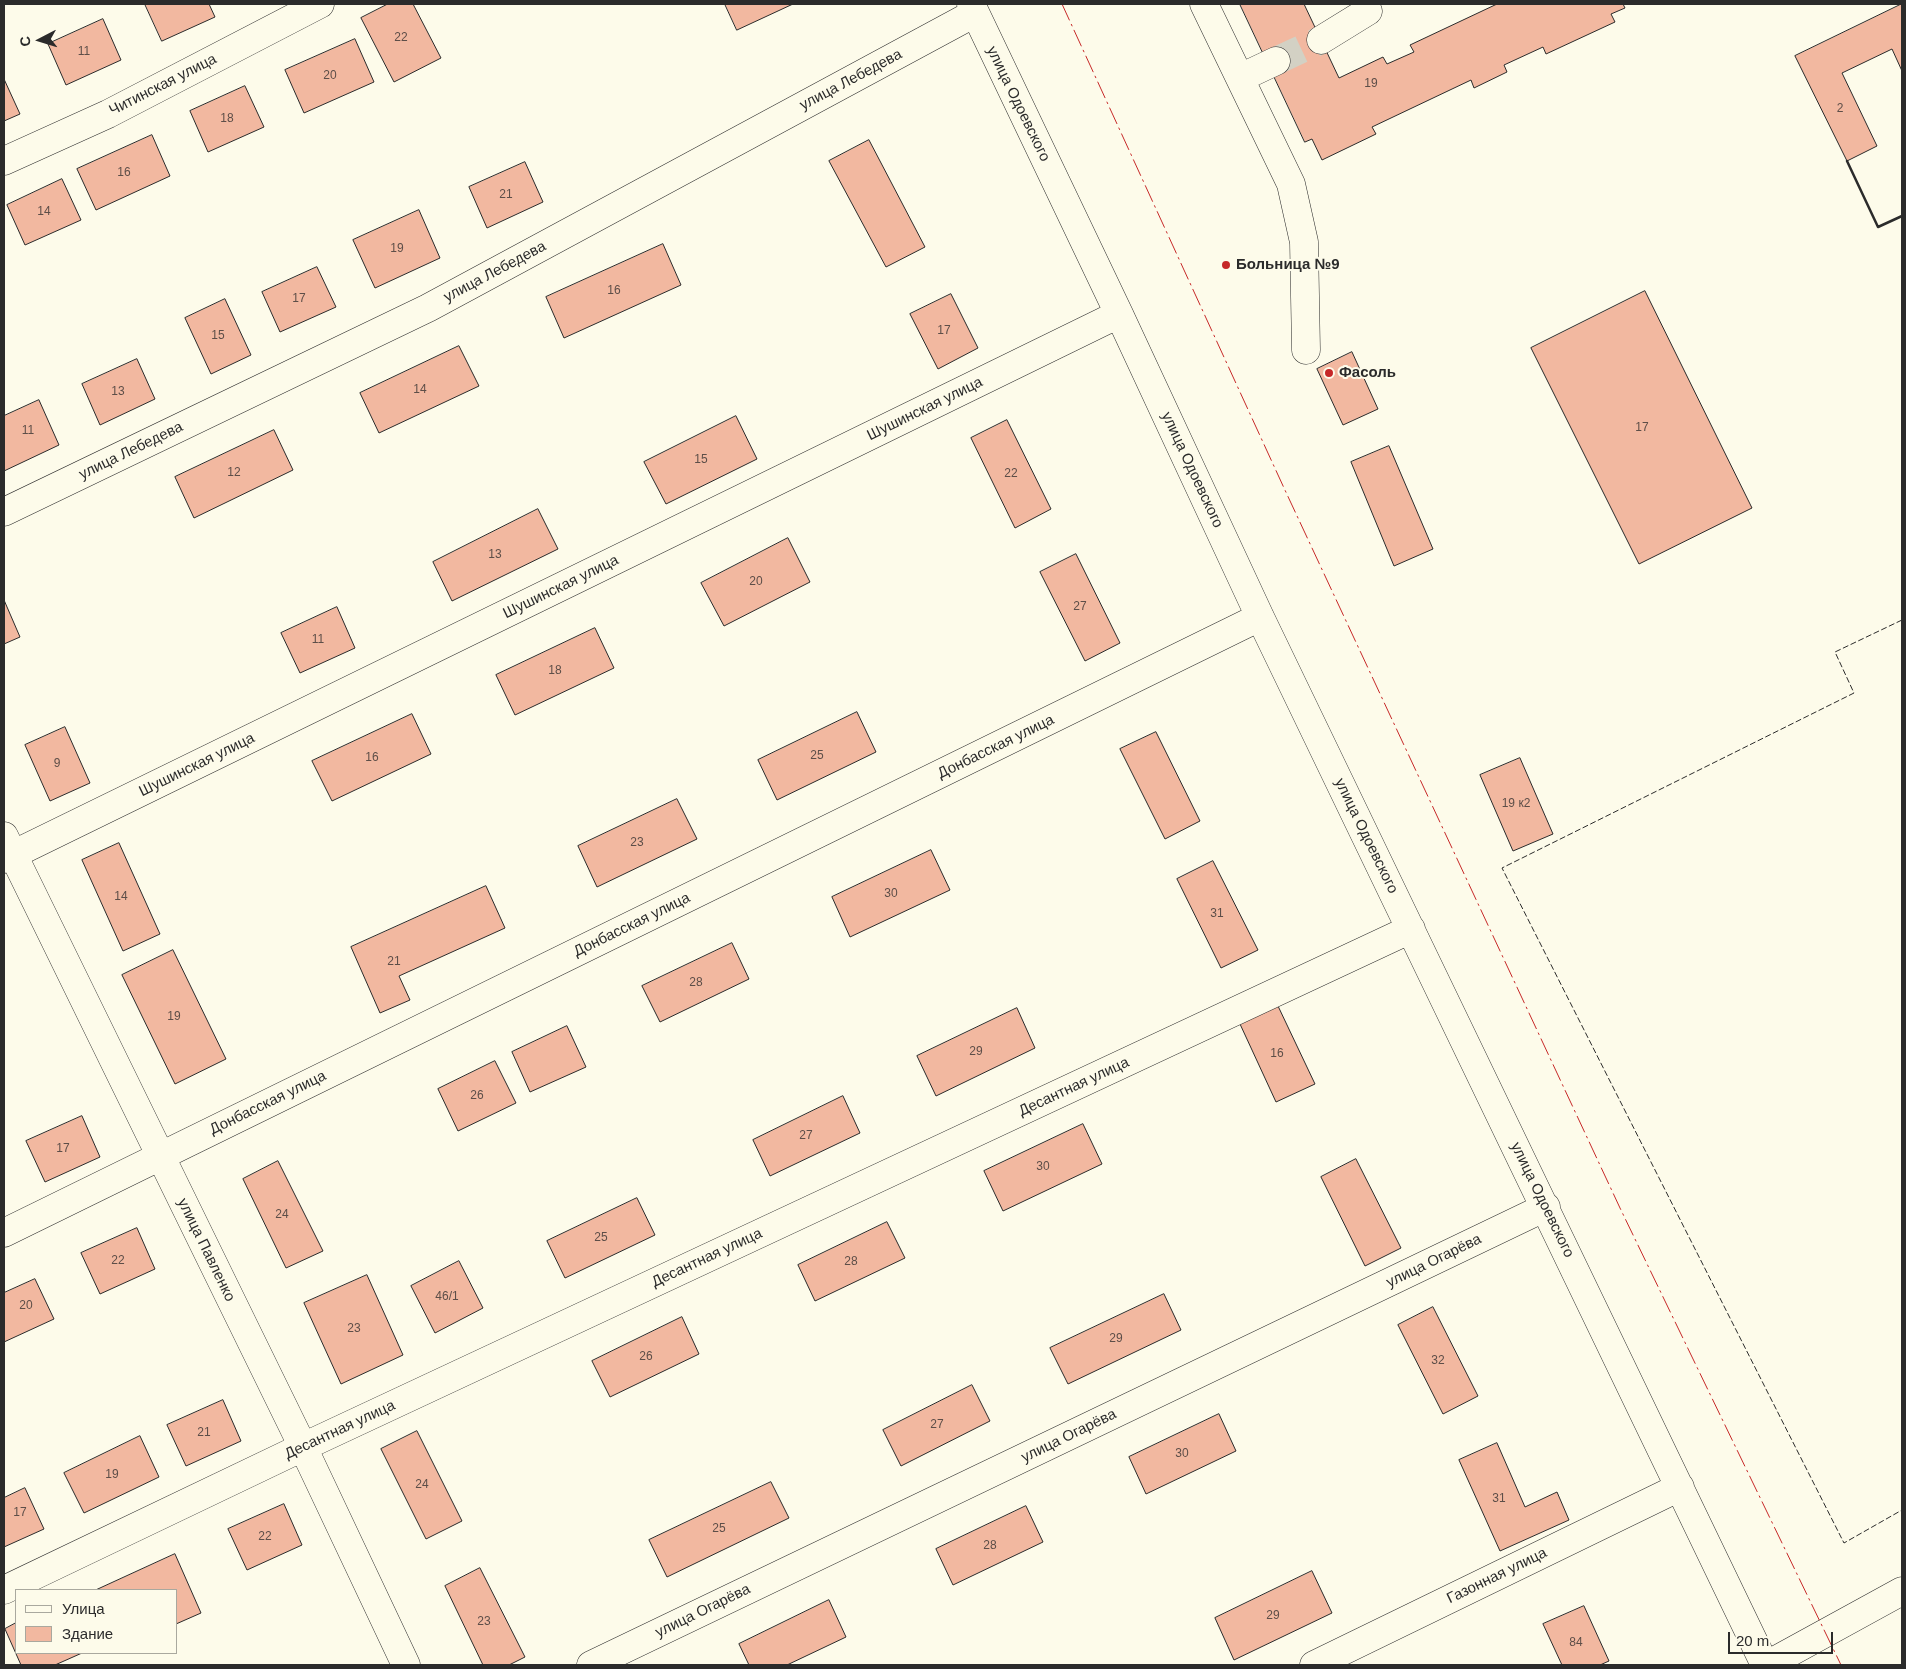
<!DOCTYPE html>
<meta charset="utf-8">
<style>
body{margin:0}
#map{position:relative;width:1906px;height:1669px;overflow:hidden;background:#fdfbea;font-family:Helvetica,sans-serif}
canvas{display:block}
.frame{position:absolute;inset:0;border:5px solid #2b2b2b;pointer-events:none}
.legend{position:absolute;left:15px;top:1589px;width:162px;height:65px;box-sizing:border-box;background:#fdfbea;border:1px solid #a9a89e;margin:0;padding:6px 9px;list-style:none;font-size:15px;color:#2b2b2b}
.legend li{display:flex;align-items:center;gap:10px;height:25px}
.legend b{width:25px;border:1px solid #a9a89e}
.north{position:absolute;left:15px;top:15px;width:50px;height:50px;-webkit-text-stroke:4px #fdfbea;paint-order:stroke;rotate:265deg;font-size:14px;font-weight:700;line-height:20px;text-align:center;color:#2b2b2b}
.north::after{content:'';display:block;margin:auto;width:18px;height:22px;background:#2b2b2b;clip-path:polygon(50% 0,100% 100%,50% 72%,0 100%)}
.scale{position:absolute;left:1728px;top:1632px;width:105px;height:22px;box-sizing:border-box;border:2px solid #2b2b2b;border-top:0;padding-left:6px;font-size:15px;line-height:18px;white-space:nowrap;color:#2b2b2b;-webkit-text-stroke:4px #fdfbea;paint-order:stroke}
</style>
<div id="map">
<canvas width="1906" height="1669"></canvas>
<div class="frame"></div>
<ul class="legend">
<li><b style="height:6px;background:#fdfbea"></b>Улица</li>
<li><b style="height:14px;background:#f2b8a0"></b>Здание</li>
</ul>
<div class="north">С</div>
<div class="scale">20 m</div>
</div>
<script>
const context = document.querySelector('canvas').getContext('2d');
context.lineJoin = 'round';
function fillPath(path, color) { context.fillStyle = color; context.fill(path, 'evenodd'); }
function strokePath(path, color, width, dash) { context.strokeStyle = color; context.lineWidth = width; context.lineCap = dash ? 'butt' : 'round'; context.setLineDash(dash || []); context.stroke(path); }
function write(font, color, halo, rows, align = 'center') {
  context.font = font + ' Helvetica,sans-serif'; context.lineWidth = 4; context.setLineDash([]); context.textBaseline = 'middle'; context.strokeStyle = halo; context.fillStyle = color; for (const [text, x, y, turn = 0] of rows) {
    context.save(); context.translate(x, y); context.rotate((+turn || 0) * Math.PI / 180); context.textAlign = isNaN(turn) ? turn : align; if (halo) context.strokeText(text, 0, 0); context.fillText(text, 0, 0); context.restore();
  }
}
const building = new Path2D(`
 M145 4H209L215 17 162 41Z
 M388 4H413L441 58 394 82 361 18Z
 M725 4H793L737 30Z
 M1240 4H1304L1339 78 1383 57 1387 64 1414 52 1410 45 1497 4H1623L1625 8 1611 14 1615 22 1546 54 1543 47 1504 65 1507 72 1474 88 1471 80 1372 127 1376 134 1322 160 1312 139 1305 142Z
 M1902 4V71L1892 49 1842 73 1877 146 1847 161 1795 56Z
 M103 19 121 60 66 85 48 44Z
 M355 39 374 82 304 113 285 70Z
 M4 79 20 114 4 121Z
 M245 86 264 127 208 152 190 111Z
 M152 135 170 176 96 210 77 169Z
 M869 140 925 247 886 267 829 161Z
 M525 162 543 202 487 228 469 187Z
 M62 179 81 220 25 245 7 205Z
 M419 210 440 258 375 288 353 240Z
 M663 244 681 285 564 338 546 297Z
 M317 267 336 307 280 332 262 292Z
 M1645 291 1752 508 1639 564 1531 348Z
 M951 294 978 348 938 369 910 314Z
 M225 299 251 355 211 374 185 318Z
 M459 346 479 386 379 433 360 393Z
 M1352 352 1378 409 1343 425 1317 369Z
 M137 359 155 399 100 425 82 384Z
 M39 400 59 445 4 471V416Z
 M736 416 757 459 666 504 644 462Z
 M1007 420 1051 509 1015 528 971 438Z
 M274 430 293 470 194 518 175 477Z
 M1389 446 1433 549 1394 566 1351 462Z
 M538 509 558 549 452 601 433 562Z
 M788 538 810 582 724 626 701 583Z
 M1076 554 1120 643 1085 661 1040 572Z
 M4 600 20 637 4 644Z
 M337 607 355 648 300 673 281 633Z
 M595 628 614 668 515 715 496 675Z
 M857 712 876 752 777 800 758 760Z
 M412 714 431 754 332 801 312 761Z
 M65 727 90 783 50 801 25 745Z
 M1156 732 1200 821 1165 839 1120 749Z
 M1520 758 1553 834 1513 851 1480 775Z
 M677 799 697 839 597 887 578 846Z
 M119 843 160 934 123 951 82 860Z
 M931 850 950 890 850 937 832 897Z
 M1213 861 1258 950 1221 968 1177 879Z
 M486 886 505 928 399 976 410 1000 380 1013 351 947Z
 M732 943 749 979 660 1022 642 986Z
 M173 950 226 1059 175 1084 122 975Z
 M1278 1006 1315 1084 1276 1102 1240 1024Z
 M1017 1008 1035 1048 936 1096 917 1056Z
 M567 1026 586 1067 530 1092 512 1052Z
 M495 1061 516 1103 458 1131 438 1089Z
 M843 1096 860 1133 770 1176 753 1140Z
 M82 1116 100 1157 45 1182 26 1141Z
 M1083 1124 1102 1164 1003 1211 984 1171Z
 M1356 1159 1401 1248 1365 1266 1321 1177Z
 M278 1161 323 1251 286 1268 243 1179Z
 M637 1198 655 1235 565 1278 547 1241Z
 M887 1222 905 1258 815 1301 798 1265Z
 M137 1228 155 1269 100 1294 81 1253Z
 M459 1261 483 1308 435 1333 411 1286Z
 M367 1275 403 1355 341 1384 304 1303Z
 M35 1279 54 1319 4 1342V1293Z
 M1164 1294 1181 1330 1068 1384 1050 1348Z
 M1433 1307 1478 1396 1443 1414 1398 1325Z
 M682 1317 699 1354 610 1397 592 1361Z
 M972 1385 990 1421 901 1466 883 1430Z
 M223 1400 241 1441 186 1466 167 1425Z
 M1219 1414 1236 1451 1146 1494 1129 1457Z
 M417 1431 462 1521 426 1539 381 1449Z
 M140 1436 159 1477 84 1513 64 1473Z
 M1497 1443 1525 1507 1557 1492 1569 1520 1500 1551 1459 1460Z
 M771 1482 789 1518 667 1577 649 1540Z
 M25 1488 44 1529 4 1547V1498Z
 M284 1504 302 1545 247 1570 228 1529Z
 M1026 1506 1043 1542 953 1585 936 1549Z
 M175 1554 201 1613 176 1624V1590H96Z
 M480 1568 525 1657 509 1665H483L445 1586Z
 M1312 1571 1332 1613 1234 1660 1215 1618Z
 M829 1600 846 1637 787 1665H749L739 1644Z
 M1584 1606 1609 1661 1600 1665H1562L1543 1624Z
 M16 1623V1653H82L55 1665H21L5 1629Z`);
fillPath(building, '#f2b8a0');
strokePath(building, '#2b2b2b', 1);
strokePath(new Path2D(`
 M1276 61 1321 40`), '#d3d1c4', 28, [28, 14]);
const minor = new Path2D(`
 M971 4 1119 314 1260 617 1765 1665
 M1204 4 1291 184 1304 242 1306 350
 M1321 40 1368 11
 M1240 78 1276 61
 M4 161 108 114 320 4
 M4 512 428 308 975 13
 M4 836 303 1447 406 1665
 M4 859 1119 314
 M4 1233 1260 617
 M4 1590 303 1447 1411 929
 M591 1665 1546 1207
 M1314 1665 1680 1487
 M1767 1665 1902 1591`);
strokePath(minor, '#2b2b2b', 29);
strokePath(minor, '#fdfbea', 28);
strokePath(new Path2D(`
 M1902 620 1835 652 1854 693 1502 868 1844 1543 1902 1510`), '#2b2b2b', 1, [6, 2.5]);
strokePath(new Path2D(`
 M1847 161 1878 227 1902 216`), '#2b2b2b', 2.5);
strokePath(new Path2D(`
 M1062 4 1284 488 1620 1208 1841 1665`), '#c62828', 1, [18, 4, 2.5, 4]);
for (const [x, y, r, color] of [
 [1226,265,5,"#c62828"],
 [1329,373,5,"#c62828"]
]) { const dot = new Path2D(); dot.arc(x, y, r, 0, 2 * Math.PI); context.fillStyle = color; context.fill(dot); strokePath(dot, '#fdfbea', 2); }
write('12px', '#5d4e48', null, [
 ["22",401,38],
 ["11",84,52],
 ["20",330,76],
 ["19",1371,84],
 ["2",1840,109],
 ["18",227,119],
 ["16",124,173],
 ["21",506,195],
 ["14",44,212],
 ["19",397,249],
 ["16",614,291],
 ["17",299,299],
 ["17",944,331],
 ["15",218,336],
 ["14",420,390],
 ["13",118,392],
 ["17",1642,428],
 ["11",28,431],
 ["15",701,460],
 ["12",234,473],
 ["22",1011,474],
 ["13",495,555],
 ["20",756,582],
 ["27",1080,607],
 ["11",318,640],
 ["18",555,671],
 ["25",817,756],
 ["16",372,758],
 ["9",57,764],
 ["19 к2",1516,804],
 ["23",637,843],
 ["30",891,894],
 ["14",121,897],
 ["31",1217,914],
 ["21",394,962],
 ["28",696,983],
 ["19",174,1017],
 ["29",976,1052],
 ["16",1277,1054],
 ["26",477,1096],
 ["27",806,1136],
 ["17",63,1149],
 ["30",1043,1167],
 ["24",282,1215],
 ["25",601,1238],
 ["22",118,1261],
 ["28",851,1262],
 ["46/1",447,1297],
 ["20",26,1306],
 ["23",354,1329],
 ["29",1116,1339],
 ["26",646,1357],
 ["32",1438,1361],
 ["27",937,1425],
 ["21",204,1433],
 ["30",1182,1454],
 ["19",112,1475],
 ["24",422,1485],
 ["31",1499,1499],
 ["17",20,1513],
 ["25",719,1529],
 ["22",265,1537],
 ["28",990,1546],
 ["29",1273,1616],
 ["23",484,1622],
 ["84",1576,1643]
]);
write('15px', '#2b2b2b', '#fdfbea', [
 ["улица Лебедева",851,80,-28],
 ["Читинская улица",163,85,-27],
 ["улица Одоевского",1018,104,64],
 ["улица Лебедева",495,272,-28],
 ["Шушинская улица",925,409,-26],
 ["улица Лебедева",131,451,-26],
 ["улица Одоевского",1192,470,65],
 ["Шушинская улица",561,587,-26],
 ["Донбасская улица",996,747,-26],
 ["Шушинская улица",197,765,-26],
 ["улица Одоевского",1366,836,64],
 ["Донбасская улица",632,925,-26],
 ["Десантная улица",1074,1087,-25],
 ["Донбасская улица",268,1103,-26],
 ["улица Одоевского",1542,1200,64],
 ["улица Павленко",206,1250,64],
 ["Десантная улица",707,1258,-25],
 ["улица Огарёва",1434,1261,-26],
 ["Десантная улица",340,1430,-25],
 ["улица Огарёва",1069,1436,-26],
 ["Газонная улица",1497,1576,-26],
 ["улица Огарёва",703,1611,-26]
]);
write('bold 15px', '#2b2b2b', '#fdfbea', [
 ["Больница №9",1236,265],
 ["Фасоль",1339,373]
], 'left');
</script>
